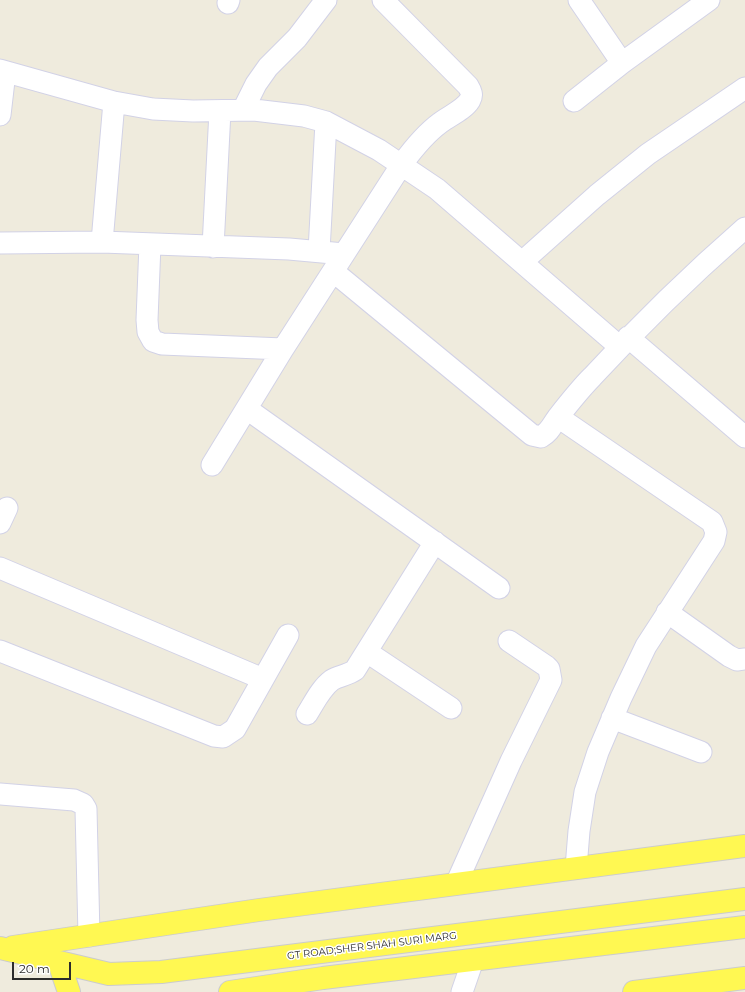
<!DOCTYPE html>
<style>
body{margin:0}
#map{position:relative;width:745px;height:992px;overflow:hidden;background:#efebdd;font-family:Montserrat,sans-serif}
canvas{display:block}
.scale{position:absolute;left:12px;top:962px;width:59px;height:18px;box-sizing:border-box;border:2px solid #2c2c2c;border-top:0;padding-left:5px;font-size:12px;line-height:14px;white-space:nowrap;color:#2c2c2c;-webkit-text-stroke:3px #fff;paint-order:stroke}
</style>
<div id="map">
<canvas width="745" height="992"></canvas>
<div class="scale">20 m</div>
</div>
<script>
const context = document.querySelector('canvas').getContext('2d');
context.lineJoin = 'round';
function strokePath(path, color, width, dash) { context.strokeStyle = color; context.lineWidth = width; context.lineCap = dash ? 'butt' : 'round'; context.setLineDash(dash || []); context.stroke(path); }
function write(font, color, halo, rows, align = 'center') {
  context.font = font + ' Montserrat,sans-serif'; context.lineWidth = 3; context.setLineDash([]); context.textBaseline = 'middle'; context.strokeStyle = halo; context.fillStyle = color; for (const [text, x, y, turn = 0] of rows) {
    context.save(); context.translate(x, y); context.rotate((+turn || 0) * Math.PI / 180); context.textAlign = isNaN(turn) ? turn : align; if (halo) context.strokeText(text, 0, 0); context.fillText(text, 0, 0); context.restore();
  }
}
const minor = new Path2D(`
 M579 0 622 63
 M228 3 229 0
 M0 70 114 102 153 109 193 111 254 110 304 116 326 122 379 150 437 189 620 347
 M574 101 622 63 709 0
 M114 102 102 242 289 249 344 254
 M243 110 256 84 268 67 297 38 326 0
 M0 115 5 72
 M0 243 102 242
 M150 244 147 320 148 332 153 341 162 344 283 349
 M213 247 220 111
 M319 251 326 122
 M522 262 597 195 648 154 745 88
 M334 272 532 435 541 437C550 432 552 425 558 417 569 403 580 389 592 377 640 325 691 275 745 228
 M628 337 745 437
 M247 409 499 588
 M558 417 712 522 716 532 714 541 646 646 621 698 598 752 585 792 579 831 576 868
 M212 465 283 349 402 164C413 149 425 134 440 123 449 116 464 110 470 100 473 95 471 91 468 86L383 0
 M0 523 7 508
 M0 568 263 679
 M667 612 729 656 737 660 745 659
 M0 651 214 736 223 737 235 729 288 635
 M367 652 451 708
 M307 714C314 703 321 688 332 680 339 676 348 675 355 670L435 542
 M612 718 701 752
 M0 794 74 800 83 804 86 809 89 936
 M456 884 511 761 551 680 549 669 546 666 509 641
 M462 992 473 960`);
const major = new Path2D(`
 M13 947 259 910 745 846
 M0 948 109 974 161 972 745 899
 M59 963 69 992
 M230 992 323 978 745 927
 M634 992 745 978`);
strokePath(minor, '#d2d2e6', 23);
strokePath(major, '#ccc', 24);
strokePath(minor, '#fff', 21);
strokePath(major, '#fff852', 22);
write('10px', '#2c2c2c', '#fff', [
 ["GT ROAD;SHER SHAH SURI MARG",372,946,-7]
]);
</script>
